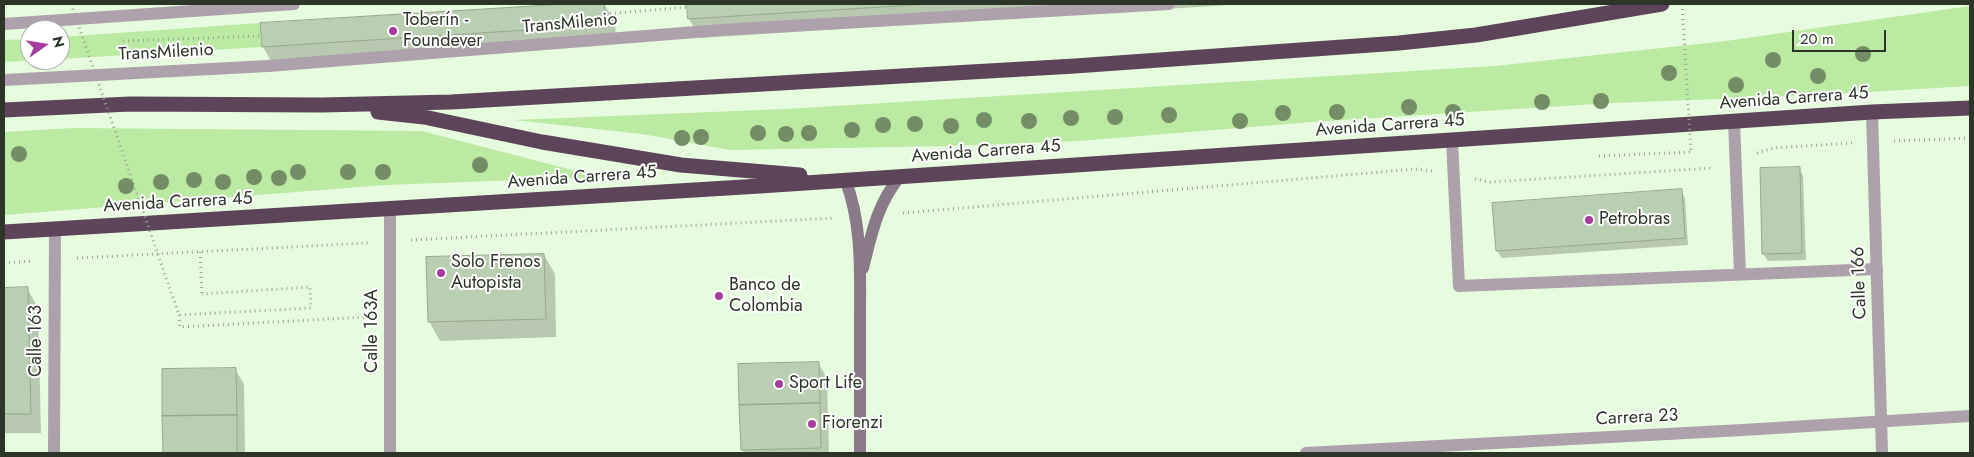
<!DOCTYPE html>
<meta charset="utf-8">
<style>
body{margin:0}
#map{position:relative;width:1974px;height:457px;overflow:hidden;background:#e7fbde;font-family:Jost,sans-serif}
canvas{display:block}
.frame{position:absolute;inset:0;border:5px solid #2d3529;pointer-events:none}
.north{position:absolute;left:20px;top:20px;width:50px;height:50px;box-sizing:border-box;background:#fff;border:1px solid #abaea9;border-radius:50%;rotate:77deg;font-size:14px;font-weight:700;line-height:20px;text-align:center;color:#2d3529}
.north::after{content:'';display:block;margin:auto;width:18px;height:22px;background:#a53c9e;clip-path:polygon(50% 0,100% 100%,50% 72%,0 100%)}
.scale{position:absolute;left:1792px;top:30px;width:94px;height:22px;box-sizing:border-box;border:2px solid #2d3529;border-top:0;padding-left:6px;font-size:15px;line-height:18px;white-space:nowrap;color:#2d3529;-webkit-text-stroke:4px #fff;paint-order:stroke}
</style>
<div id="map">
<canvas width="1974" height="457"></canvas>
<div class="frame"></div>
<div class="north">N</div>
<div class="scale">20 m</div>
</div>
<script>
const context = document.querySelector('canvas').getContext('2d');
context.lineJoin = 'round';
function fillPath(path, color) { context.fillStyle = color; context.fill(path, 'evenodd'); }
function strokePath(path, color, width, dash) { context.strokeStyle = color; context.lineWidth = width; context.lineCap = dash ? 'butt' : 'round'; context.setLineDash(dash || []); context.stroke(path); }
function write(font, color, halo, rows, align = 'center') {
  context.font = font + ' Jost,sans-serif'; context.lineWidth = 4; context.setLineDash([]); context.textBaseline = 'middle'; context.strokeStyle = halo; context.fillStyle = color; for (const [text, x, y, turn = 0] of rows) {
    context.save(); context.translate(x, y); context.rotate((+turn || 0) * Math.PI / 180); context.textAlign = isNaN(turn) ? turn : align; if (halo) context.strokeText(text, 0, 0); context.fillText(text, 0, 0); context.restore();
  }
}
fillPath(new Path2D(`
 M1970 6V86L1800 96 1611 103 1312 122 1079 141 948 146 730 150 642 134 514 120 785 109 1495 66 1726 41Z
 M260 23 262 47 60 59V37Z
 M30 39V60H43L4 62V40Z
 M73 128 422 131 599 177 385 185 4 215V132Z`), '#bbeaa3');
fillPath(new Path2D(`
 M585 4H604L615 22 616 44 274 66 263 47 262 24Z
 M688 4H1041L1042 16 700 38 689 19Z
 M1112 4H1247L1116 12Z
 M1799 168 1803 176 1806 260 1768 261 1763 254Z
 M1681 191 1685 198 1688 245 1502 258 1497 251 1494 204Z
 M544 255 555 274 556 337 440 341 429 321Z
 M27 288 38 308 41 433H4V289Z
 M818 363 827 378 829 453H744L742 449Z
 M235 369 244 384 245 453H164L163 370Z`), '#0003');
const building = new Path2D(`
 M566 4H604L606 25 262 47 260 23Z
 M687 4H930L688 19Z
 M1800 167 1802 253 1762 254 1760 168Z
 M1682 189 1685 238 1496 251 1492 203Z
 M544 254 546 319 428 322 426 257Z
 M28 287 31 414H4V288Z
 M819 362 820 403 739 405 738 364Z
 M236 368 237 415 162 416V369Z
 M820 403 821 448 741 450 739 405Z
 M237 415V453H163L162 416Z`);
fillPath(building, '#baceb1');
strokePath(building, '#95a88c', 1);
strokePath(new Path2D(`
 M605 14 687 7
 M123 41 261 36
 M1894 141 1970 138
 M1757 153 1773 148 1852 143
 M1599 156 1691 152
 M1475 179 1490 182 1713 168
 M903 213 1416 169 1432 171
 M411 240 834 218
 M200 252 202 294
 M77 258 368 243
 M4 263 33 261
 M179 315 180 327 367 317`), '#97a690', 3, [1, 4]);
strokePath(new Path2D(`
 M4 24 294 4
 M4 80 268 66 721 30 1169 4
 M1734 121 1740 274
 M1452 140 1459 286 1877 269`), '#ada1ab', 12);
strokePath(new Path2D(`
 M1872 112 1882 453
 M390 209V453
 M54 453 55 229
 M1306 453 1743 430 1970 416`), '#ada1ab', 12);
strokePath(new Path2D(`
 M845 179C863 225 860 275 860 323 860 366 860 410 860 453
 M863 268C872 232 877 205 900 176`), '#8a7988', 12);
strokePath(new Path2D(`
 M4 110 130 104 322 105 451 102 1075 66 1399 43 1476 35 1662 4
 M378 112 424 117 542 142 681 165 800 175
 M4 232 760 186 1872 112 1970 108`), '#5c4559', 15);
strokePath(new Path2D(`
 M71 4 179 315 311 308 310 287 202 294
 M1682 4 1691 152`), '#97a690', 3, [1, 4]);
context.fillStyle = '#738e64';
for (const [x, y] of [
 [1863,54],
 [1773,60],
 [1669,73],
 [1818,76],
 [1736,85],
 [1601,101],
 [1542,102],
 [1409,107],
 [1337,112],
 [1453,112],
 [1283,113],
 [1169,115],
 [1115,117],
 [1071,118],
 [984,120],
 [1029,121],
 [1240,121],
 [915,124],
 [883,125],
 [951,126],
 [852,130],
 [758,133],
 [809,133],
 [786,134],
 [701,137],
 [682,138],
 [19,154],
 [480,165],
 [298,172],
 [348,172],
 [383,172],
 [254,177],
 [279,178],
 [194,180],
 [161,182],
 [223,182],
 [126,186]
]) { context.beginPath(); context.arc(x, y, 8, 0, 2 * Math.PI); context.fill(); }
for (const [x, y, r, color] of [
 [393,31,5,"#a53c9e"],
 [1589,220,5,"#a53c9e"],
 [441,273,5,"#a53c9e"],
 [719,296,5,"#a53c9e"],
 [779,384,5,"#a53c9e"],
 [812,424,5,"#a53c9e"]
]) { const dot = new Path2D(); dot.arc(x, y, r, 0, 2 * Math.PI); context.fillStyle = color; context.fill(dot); strokePath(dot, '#fff', 2); }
write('18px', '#2d3529', '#fff', [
 ["Toberín -",403,21],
 ["Foundever",403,42],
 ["Petrobras",1599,220],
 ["Solo Frenos",451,263],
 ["Autopista",451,284],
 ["Banco de",729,286],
 ["Colombia",729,307],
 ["Sport Life",789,384],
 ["Fiorenzi",822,424]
], 'left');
write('18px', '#2d3529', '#fff', [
 ["TransMilenio",570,24,-5],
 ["TransMilenio",166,53,-3],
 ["Avenida Carrera 45",1794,99,-4],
 ["Avenida Carrera 45",1390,126,-4],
 ["Avenida Carrera 45",986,152,-4],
 ["Avenida Carrera 45",582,178,-4],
 ["Avenida Carrera 45",178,203,-3],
 ["Calle 166",1860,283,-92],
 ["Calle 163A",373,331,-90],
 ["Calle 163",37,341,-90],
 ["Carrera 23",1637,418,-3]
]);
</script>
